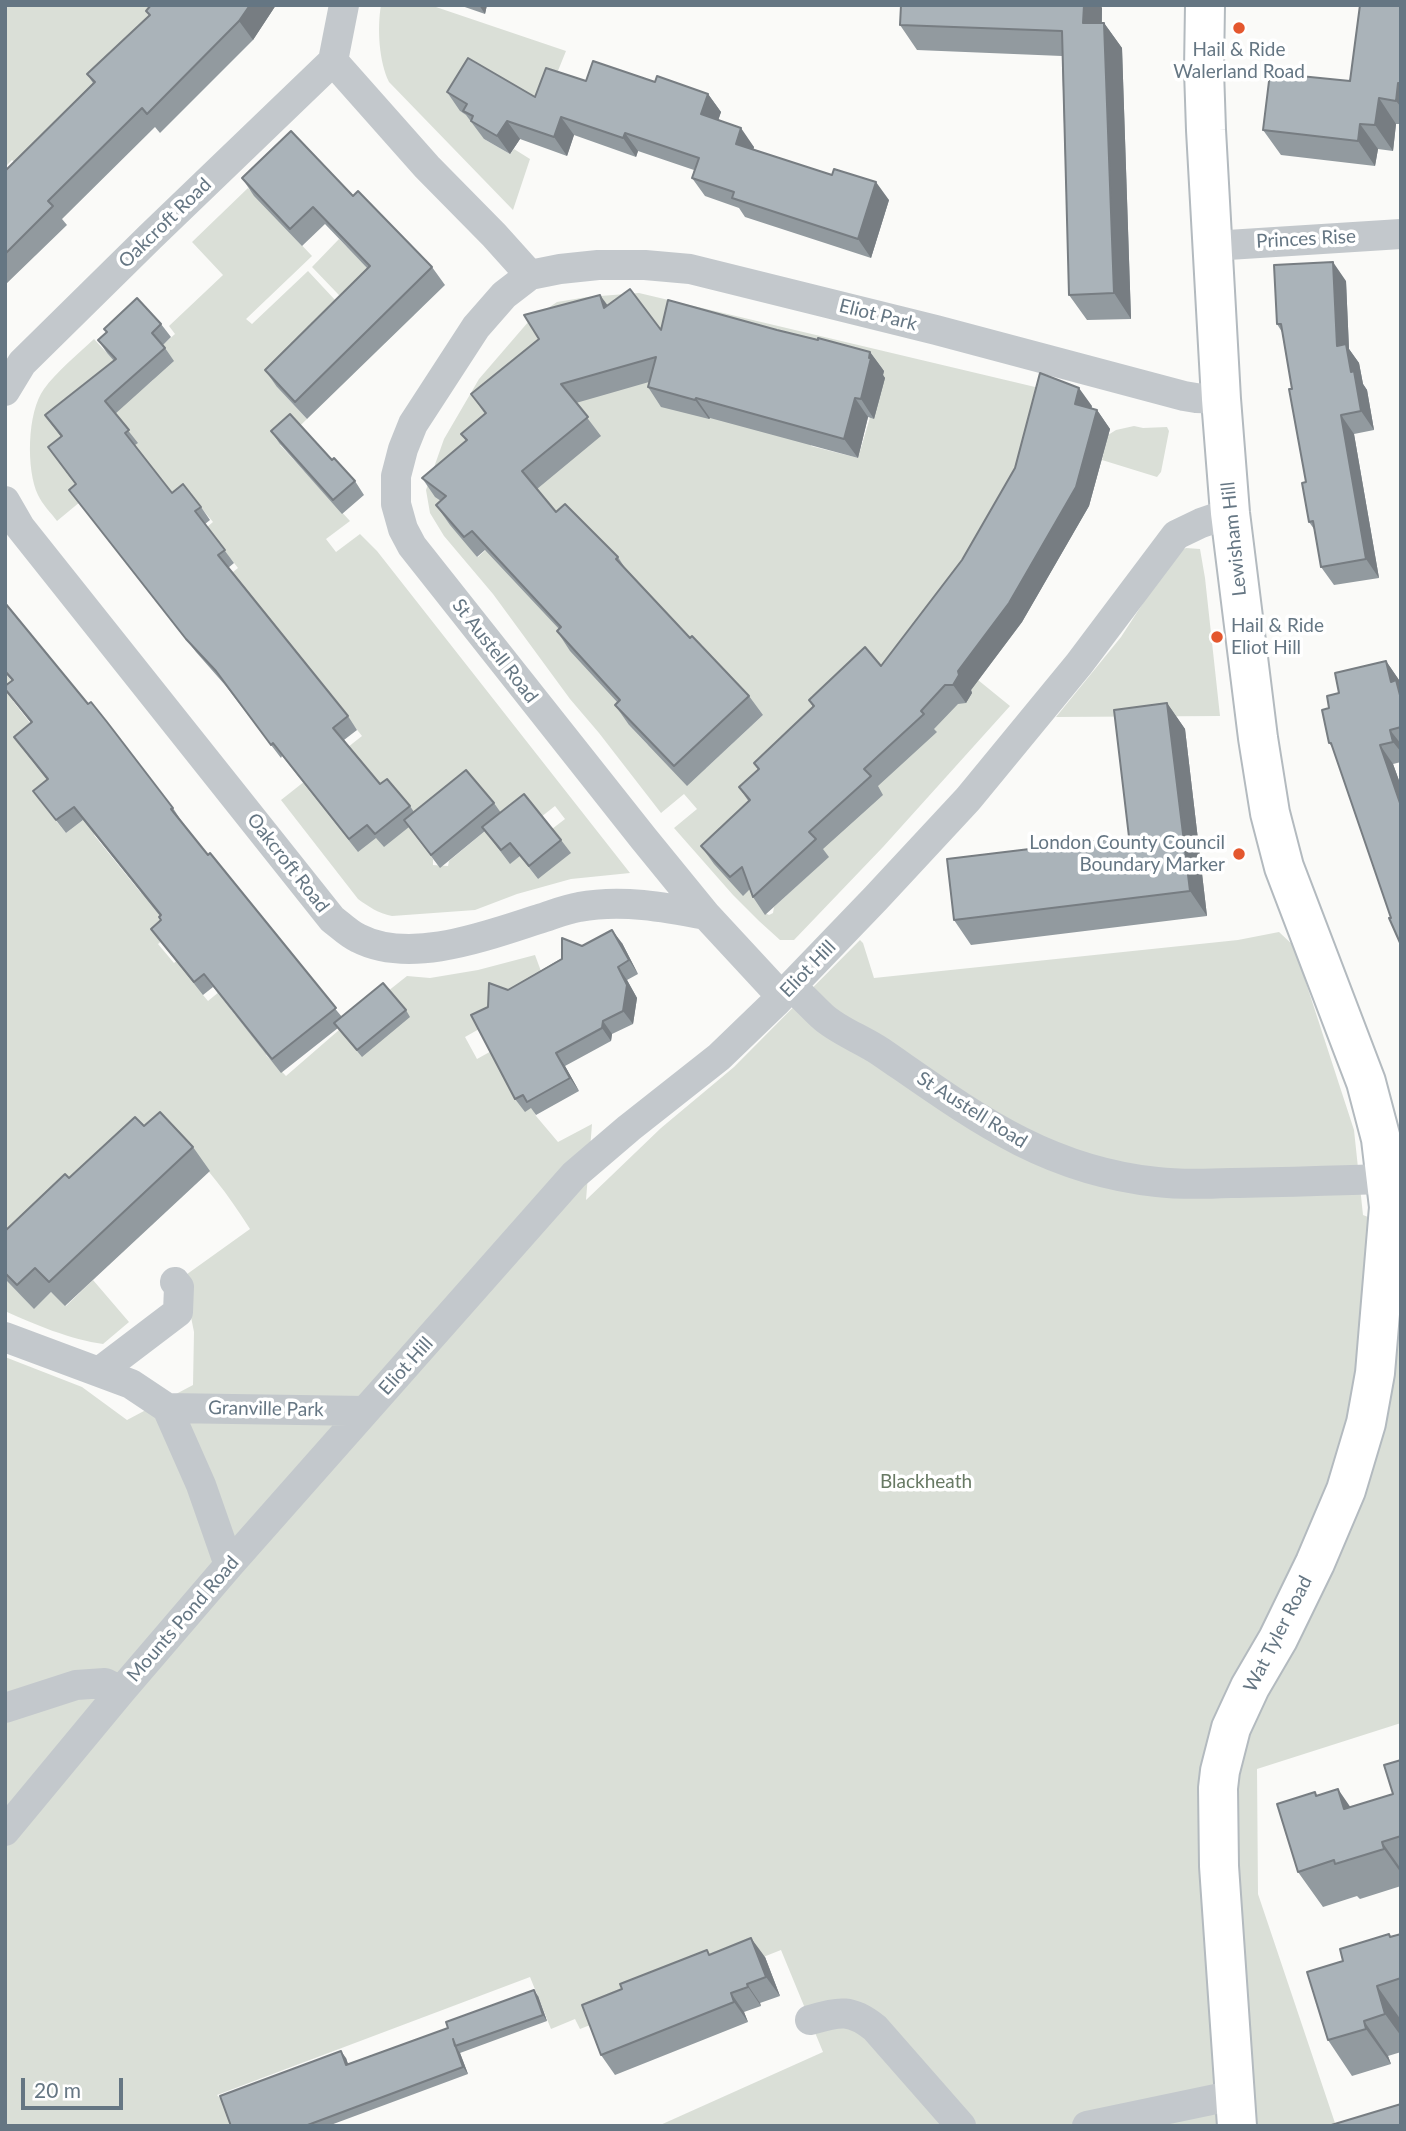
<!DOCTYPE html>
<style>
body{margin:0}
#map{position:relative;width:1406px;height:2131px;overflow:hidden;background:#fafaf8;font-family:Lato,sans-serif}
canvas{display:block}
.frame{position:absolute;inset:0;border:7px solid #657683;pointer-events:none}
.scale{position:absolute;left:21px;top:2078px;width:102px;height:32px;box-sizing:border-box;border:4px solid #657683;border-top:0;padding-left:9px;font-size:21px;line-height:24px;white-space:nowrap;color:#657683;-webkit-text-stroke:5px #fff;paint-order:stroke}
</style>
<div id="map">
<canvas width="1406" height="2131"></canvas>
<div class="frame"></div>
<div class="scale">20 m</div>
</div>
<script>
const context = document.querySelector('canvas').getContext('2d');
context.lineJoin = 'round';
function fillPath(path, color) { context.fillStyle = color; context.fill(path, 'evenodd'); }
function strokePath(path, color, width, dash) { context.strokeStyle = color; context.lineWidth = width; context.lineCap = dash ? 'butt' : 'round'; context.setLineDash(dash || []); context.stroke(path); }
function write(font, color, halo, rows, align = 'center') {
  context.font = font + ' Lato,sans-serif'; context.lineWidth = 7; context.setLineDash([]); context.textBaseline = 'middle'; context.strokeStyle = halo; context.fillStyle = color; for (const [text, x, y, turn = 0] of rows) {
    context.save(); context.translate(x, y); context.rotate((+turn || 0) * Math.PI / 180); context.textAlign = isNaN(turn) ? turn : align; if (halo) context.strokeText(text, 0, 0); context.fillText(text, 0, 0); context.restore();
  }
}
fillPath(new Path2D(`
 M5 5H183L30 177 12 160 5 167Z
 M381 5H430L566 51 545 103 460 111 480 123 486 135 484 139 510 154 514 149 530 159 513 210 389 82C379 61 377 29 381 5Z
 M248 188 312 256 246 319 252 324 308 271 350 316 277 387 307 419 280 445 350 521 326 539 336 552 360 534 377 551 630 873 571 879 517 894 475 910 392 916C378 913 369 907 358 899L281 800 362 736 315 677 219 583 238 568 220 545 188 543 213 522 193 498 179 508 139 453 57 521C51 513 42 504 38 495 26 470 27 412 44 389 56 372 78 354 94 339L141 390 153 380 157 350 175 334 169 326 223 275 192 242ZM555 806 565 819 552 829 538 879 520 856 510 863 541 817ZM497 821 449 861 448 866 433 865V859L413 833Z
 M339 239 414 315 385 343 312 267Z
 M639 293 1052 391 971 688 978 680 1010 706 883 847 794 940H780L759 921 733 895 674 828 697 809 684 794 661 813 599 733 570 699 493 594 444 536 430 513 426 490 444 439 479 379 529 321 557 302 587 297ZM868 366 884 370 858 458 811 446 822 404ZM444 500 489 547 478 557H477ZM763 715 706 768 647 744 629 725ZM738 842 828 857 774 907 773 913 769 915 765 913 764 905 750 889 743 895Z
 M1134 426 1143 428 1167 427 1169 431 1161 472 1157 477 1102 460 1108 435 1116 430Z
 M1186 548 1200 549 1205 578 1220 716 1056 717 1121 637 1175 554Z
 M5 673 22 694 13 701 69 773 40 801 66 833 100 807 110 821 94 835 141 893 159 879 171 933 158 944 174 963 205 937 203 995 208 1001 237 977 231 1010 251 1034 286 1039 266 1055 286 1076 339 1030 407 976 430 978 478 970 535 955 548 990 465 1037 477 1059 504 1044 536 1116 558 1142 592 1124 586 1200 661 1128 734 1067 860 940 863 943 874 978 1238 940 1279 932 1294 946 1354 1130 1363 1215 1401 1230V1723L1257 1769 1258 1894 1336 2126H658L823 2052 781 1950 580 2029 575 2019 551 2029 530 1977 217 2095 224 2102 233 2126H5V1357L82 1387 127 1420 193 1385 194 1332 183 1277 250 1229C228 1194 206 1166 177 1136L5 1271Z
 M5 1279 34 1308 51 1292 66 1306 93 1280 129 1322 103 1344C72 1340 33 1324 5 1311Z`), '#dadfd7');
const secondary = new Path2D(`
 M1205 5 1204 70 1206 130 1221 399 1230 513 1258 738 1270 813 1284 867 1366 1082 1381 1139 1389 1207 1375 1373 1366 1423 1346 1490 1315 1563 1278 1639 1250 1687 1231 1728 1220 1771 1218 1788 1219 1866 1237 2126`);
strokePath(secondary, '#b3babf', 42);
strokePath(new Path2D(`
 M333 61 427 167 494 235 530 275
 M333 61 344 5
 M1212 246 1401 234
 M5 391 22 363 151 236 333 61
 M5 501 20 527 332 919C340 925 349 934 358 938 410 965 486 936 539 919 552 915 566 909 579 907 621 899 665 907 706 915
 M791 987C803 996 811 1006 822 1016 838 1031 862 1039 881 1052 971 1114 1043 1170 1157 1182 1181 1185 1207 1184 1231 1183 1283 1183 1334 1180 1386 1179
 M781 996 706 915 644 839 412 546 403 529 396 504V476L403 449 413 424 476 327 504 295 530 275 560 269 598 265H645L690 269 936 330 1184 396 1196 398 1221 399
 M5 1337 131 1384 167 1408 201 1485 229 1565
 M99 1372 178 1312 179 1287 175 1282
 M167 1408 365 1411
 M5 1708 76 1685 105 1683 121 1691
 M5 1831 121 1691 229 1565 574 1175 629 1128 719 1057 775 1003 876 898 968 799 1079 664 1176 535 1201 523 1230 513
 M810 2020C839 2012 850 2008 875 2028L961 2126
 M1087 2126 1235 2095`), '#c3c8cc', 30);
strokePath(secondary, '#fff', 38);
fillPath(new Path2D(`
 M276 5 253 40 160 133 155 127 62 219 67 225 5 285V171L93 83 87 74 150 16 146 11Z
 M459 5H487L485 14Z
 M1401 5V124H1396L1393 151 1378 149 1375 166 1281 155 1263 130 1350 81Z
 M1102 8V23H1104L1122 48 1131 319 1087 320 1069 295 1062 56 917 50 900 25Z
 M586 81 655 82 708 94 721 112 718 120 754 147 753 150 889 200 871 258 745 217 739 208 705 196 692 178 694 170 638 151 636 157 574 135 567 156 520 139 510 154 484 139 466 115 460 111 447 92 535 97Z
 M242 178 353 196 432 267 445 285 307 419 277 387 265 370 368 269 325 224 302 246 254 196Z
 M1346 281 1349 349 1359 363 1363 384 1367 390 1374 430 1354 434 1379 578 1334 585 1321 567 1314 529 1309 522 1306 482 1292 389 1282 332 1277 324Z
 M608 305 661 330H777L870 352 884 371 883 375 885 378 874 419 868 417 858 458 710 418 709 419 661 407 648 387 649 382 576 403 601 436 537 489 556 512 618 557 625 568 690 638 749 696 763 715 687 786 629 725 615 705 618 703 570 651 557 631 559 629 485 550 477 557 450 525 436 505 441 501 435 497 422 478 466 441 461 434 485 414 471 394Z
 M161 324 171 337 163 345 174 361 115 414 138 443 135 445 172 493 201 507 210 520 205 524 234 563 228 568 348 716 357 730 344 740 380 784 410 806 414 812 494 803 501 813 561 840 571 853 538 879 520 856 510 864 485 831 440 868 409 827 384 847 376 838 358 852 282 756 281 758 225 685 196 652 69 490 76 485 48 447 61 437 45 415 114 361 107 353 98 340Z
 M1092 406 1091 409 1097 410 1110 429 1089 506 1022 622 971 690 972 693 966 703 958 704 934 729 937 732 878 786 883 795 823 849 829 857 765 915 753 897 750 889 743 896 714 864 701 846 749 802 739 787 758 769 754 763 813 707 809 700 881 666Z
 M271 431 332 460 355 481 364 495 342 514 280 444Z
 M5 603 173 808 182 822 208 855 342 1017 406 1010 410 1017 362 1057 338 1028 281 1073 213 987 203 995 151 929 161 920 160 916 83 820 66 833 33 791 47 780 14 737 31 723 5 690 12 681 5 673Z
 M1386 661 1399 680 1401 686V762L1393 764 1401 786V945L1333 748 1329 743V708L1339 693Z
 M1167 703 1185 729 1207 916 971 945 954 920 1129 837Z
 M622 943 638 974 627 980 637 998 633 1024 612 1034 611 1041 565 1066 579 1091 536 1115 531 1108 525 1112 515 1099 488 1007 508 990 582 946Z
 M144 1126 193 1147 210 1171 65 1306 51 1292 34 1309 5 1279V1231L69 1178Z
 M1401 1760V1886L1360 1899 1357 1896 1323 1907 1298 1872 1315 1792 1317 1795 1350 1808 1393 1794Z
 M1401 1934V2052L1388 2056 1391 2064 1352 2076 1328 2040 1343 1961 1391 1937Z
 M707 1950 710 1955 765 1957 780 1996 760 2003 761 2006 744 2012 748 2022 615 2075 601 2055 622 1989Z
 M538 1996 547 2021 460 2053 468 2074 328 2126H231L346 2058 348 2065Z`), '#929a9f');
fillPath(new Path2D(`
 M250 5H276L253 40 239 21Z
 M479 5H487L485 14Z
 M1084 5H1101L1102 8 1101 48 1083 23Z
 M1104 23 1122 48 1131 319 1114 293Z
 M1398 83 1401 86V107L1396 101Z
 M708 94 721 112 714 133 701 114Z
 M1379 98 1396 124 1393 151 1375 125Z
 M561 117 574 135 567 156 554 137Z
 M507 121 520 139 510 154 497 136Z
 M1360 124 1378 149 1375 166 1358 141Z
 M741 128 754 147 749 163 736 144Z
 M625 133 638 151 636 157 623 138Z
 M876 182 889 200 871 258 858 239Z
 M1333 262 1346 281 1349 349 1359 363 1363 384 1367 390 1374 430 1361 411 1351 372 1337 346Z
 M600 295 614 314 604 308Z
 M870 352 884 371 883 375 885 378 874 419 861 399Z
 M1079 388 1092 406 1088 422 1075 404Z
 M696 398 710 418 709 419 695 400Z
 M855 398 868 417 858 458 844 439Z
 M1097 410 1110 429 1089 506 1022 622 971 690 972 693 966 703 953 685 958 671Z
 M1341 415 1354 434 1379 578 1366 559Z
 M1386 661 1399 680 1401 686V699L1391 682Z
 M1167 703 1185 729 1207 916 1190 891Z
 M1390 730 1401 744V752L1393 742Z
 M1380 745 1393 764 1401 786V806Z
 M612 930 622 943 638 974 629 960Z
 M618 967 627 980 637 998 633 1024 623 1011Z
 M603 1021 612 1034 611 1041 602 1028Z
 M556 1053 565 1066 579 1091 570 1078Z
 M1338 1789 1362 1824 1344 1809Z
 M1382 1842 1401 1869V1873L1384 1849Z
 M751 1938 765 1957 780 1996 766 1977Z
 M747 1984 760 2003 761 2006 748 1987Z
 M1377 1986 1401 2020V2036L1385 2014Z
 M534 1990 538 1996 547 2021 543 2015Z
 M731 1993 744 2012 748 2022 734 2002Z
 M1364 2021 1388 2056 1391 2064 1366 2029Z
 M455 2046 460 2053 468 2074 463 2067Z
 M341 2051 346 2058 351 2072 346 2065Z`), '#777d82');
const building = new Path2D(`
 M151 5H250L239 21 147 114 142 108 48 201 53 206 5 254V171L95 82 87 74 150 15 146 11Z
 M901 5H1084L1083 23H1104L1114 293 1069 295 1062 31 900 25Z
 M1360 5H1401V83H1398L1396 101 1379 98 1375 125 1360 124 1358 141 1263 130 1270 73 1350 81Z
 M468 58 535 97 546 68 586 81 593 61 655 82 657 76 708 94 701 114 741 128 736 144 832 175 834 169 876 182 858 239 732 198 734 192 692 178 699 158 625 133 623 138 561 117 554 137 507 121 497 136 471 121 473 116 463 111 467 104 447 92Z
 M291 131 353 196 358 191 432 267 295 402 265 370 370 266 313 207 290 229 242 178Z
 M1333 262 1337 346 1346 344 1351 372 1354 371 1361 411 1341 415 1366 559 1321 567 1313 521 1309 522 1302 483 1306 482 1289 389H1292L1281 324H1277L1274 265Z
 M630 289 661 330 668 300 777 330 818 340V338L870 352 869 358H871L861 399 855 398 844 439 696 398 695 400 648 387 656 357 561 384 588 417 522 471 556 512 565 504 618 557 616 559 690 638 692 636 749 696 674 766 615 705 620 700 557 631 561 627 472 531 464 537 436 505 446 496 422 478 467 440 461 434 486 413 471 394 539 339 524 315 600 295 604 308Z
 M137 298 161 324 152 333 165 348 105 401 129 430 125 433 172 493 183 484 201 507 195 511 225 550 218 555 348 716 333 728 380 784 387 779 410 806 375 834 367 825 349 839 273 743 271 745 216 671 186 639 69 490 76 484 48 447 62 436 45 415 116 359 98 340 107 332 104 329Z
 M1040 373 1079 388 1075 404 1097 410 1076 487 1009 603 958 671 959 675 953 685H945L921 711 924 714 864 769 871 776 809 832 816 839 753 897 742 867 730 877 701 846 750 800 739 787 759 769 754 763 814 706 809 700 865 647 881 666 962 560 1015 468Z
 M290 414 332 460 334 458 355 481 333 500 271 431Z
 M5 603 88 704 91 702 107 722 173 808 171 809 208 855 210 853 336 1008 272 1059 204 974 194 982 151 929 161 920 159 917 161 915 74 807 56 820 33 791 48 779 14 737 32 722 5 689V686L13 680 5 671Z
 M1386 661 1391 682 1396 680 1401 699V727L1390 730 1393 742 1380 745 1401 806V945L1389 918H1391L1331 743H1329L1322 710 1329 708 1327 696 1339 693 1335 673Z
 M1167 703 1190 891 954 920 947 859 1129 837 1114 710Z
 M466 770 494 803 431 855 404 820Z
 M524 794 561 840 529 866 510 843 501 850 482 827Z
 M612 930 629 960 618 967 627 985 623 1011 603 1021 602 1028 556 1053 570 1078 527 1102 523 1095 515 1099 471 1015 488 1007 489 983 508 990 562 959V938L582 946Z
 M383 983 406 1010 357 1050 334 1023Z
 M160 1112 193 1147 49 1282 35 1268 17 1285 5 1273V1231L65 1174 69 1178 135 1117 144 1126Z
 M1401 1760V1836L1382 1842 1384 1849 1335 1864 1334 1860 1298 1872 1277 1804 1315 1792 1316 1796 1338 1789 1344 1809 1393 1794 1384 1765Z
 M1389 1934 1390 1937 1401 1934V1978L1377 1986 1385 2014 1364 2021 1366 2029 1328 2040 1307 1972 1343 1961 1340 1949Z
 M751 1938 766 1977 747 1984 748 1987 731 1993 734 2002 601 2055 582 2005 622 1989 620 1984 707 1950 709 1955Z
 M534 1990 543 2015 455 2046 453 2039 463 2067 305 2126H231L220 2096 341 2051 346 2065 448 2028 446 2022Z
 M1401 2104V2126H1328Z`);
fillPath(building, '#aab3b9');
strokePath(building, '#777d82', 2);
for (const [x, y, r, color] of [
 [1239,28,7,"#e4572e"],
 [1217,637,7,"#e4572e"],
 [1239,854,7,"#e4572e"]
]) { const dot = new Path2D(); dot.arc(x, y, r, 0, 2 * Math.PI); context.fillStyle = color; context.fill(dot); strokePath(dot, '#fff', 2.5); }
write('19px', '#657683', '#fff', [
 ["Hail & Ride",1239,50],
 ["Walerland Road",1239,72],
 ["Hail & Ride",1231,626,"left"],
 ["Eliot Hill",1231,648,"left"],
 ["London County Council",1225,843,"right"],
 ["Boundary Marker",1225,865,"right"]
]);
write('19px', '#657683', '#fff', [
 ["Oakcroft Road",165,223,-44],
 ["Princes Rise",1306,239,-3],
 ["Eliot Park",878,315,14],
 ["Lewisham Hill",1234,539,-96],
 ["St Austell Road",495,651,52],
 ["Oakcroft Road",288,863,52],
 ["Eliot Hill",808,969,-46],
 ["St Austell Road",972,1110,32],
 ["Eliot Hill",406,1366,-48],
 ["Granville Park",266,1409,1],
 ["Mounts Pond Road",183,1619,-49],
 ["Wat Tyler Road",1278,1634,-63]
]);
write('19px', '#687a64', '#fff', [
 ["Blackheath",926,1482]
]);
</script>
